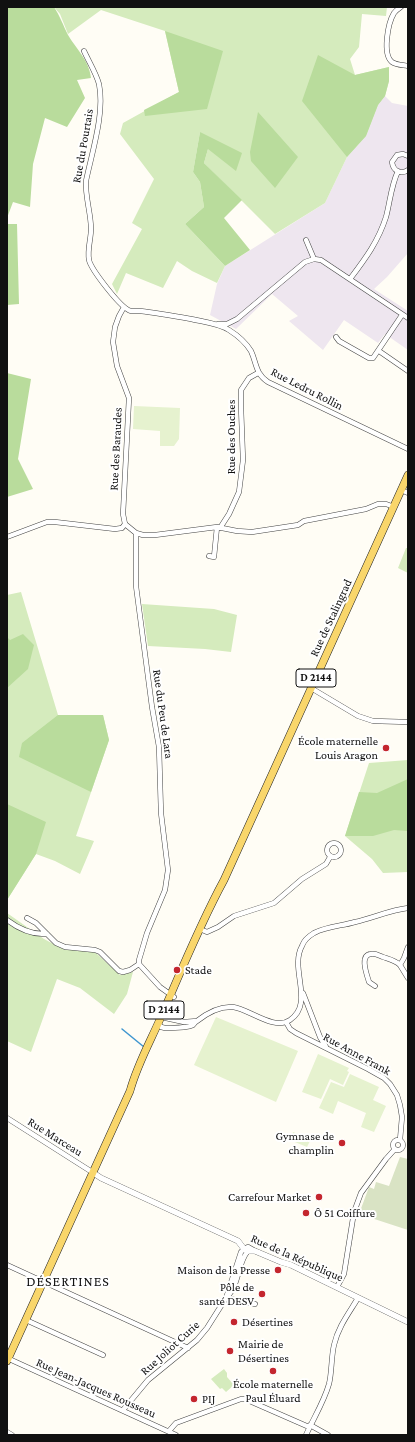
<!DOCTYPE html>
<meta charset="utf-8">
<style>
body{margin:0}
#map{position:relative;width:415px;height:1442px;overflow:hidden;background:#fffdf5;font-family:"Crimson Pro",serif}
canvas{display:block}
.frame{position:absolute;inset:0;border:8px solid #111;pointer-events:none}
</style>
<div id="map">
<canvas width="415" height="1442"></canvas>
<div class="frame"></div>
</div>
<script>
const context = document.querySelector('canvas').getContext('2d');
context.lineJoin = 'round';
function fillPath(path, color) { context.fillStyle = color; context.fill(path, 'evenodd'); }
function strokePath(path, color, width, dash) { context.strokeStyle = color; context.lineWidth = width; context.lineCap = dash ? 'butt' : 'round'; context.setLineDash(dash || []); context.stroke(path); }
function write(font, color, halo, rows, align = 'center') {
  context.font = font + ' "Crimson Pro",serif'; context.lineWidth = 4; context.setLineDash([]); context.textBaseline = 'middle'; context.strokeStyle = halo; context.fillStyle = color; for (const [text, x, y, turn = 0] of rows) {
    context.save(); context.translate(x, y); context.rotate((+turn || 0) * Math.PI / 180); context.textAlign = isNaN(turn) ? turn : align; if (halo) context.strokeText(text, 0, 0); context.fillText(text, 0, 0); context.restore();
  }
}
fillPath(new Path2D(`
 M385 96 392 103 408 106V253L387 277 374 289 408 311V350L385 334 378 343 344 320 323 350 289 321 298 316 272 294 236 329 210 315 217 284 225 266 325 203 347 157 366 136 378 105Z`), '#eee6ef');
fillPath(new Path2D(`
 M54 7H387L386 16 362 14 359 47 350 59 355 75 389 67V81L385 96 378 105 366 136 347 157 325 203 275 234 204 163 208 149 200 132 193 172 200 182 204 207 185 224 225 266 217 283 192 271 177 261 163 288 126 273 117 294 112 284 142 229 132 223 154 179 120 134 123 123 179 92 165 31 101 10 68 34 60 14Z
 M406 548H408V573L398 568Z
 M21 592 58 715H103L109 740 76 836 94 841 80 874 55 861 36 854 7 900V595Z
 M142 604 214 609 237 615 231 652 205 649 148 646Z
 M408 760V872L383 873 372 859 345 836 369 763Z
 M7 913 44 939 65 950H89L96 953 120 975 133 972 127 994 114 1014 80 988 57 979 31 1052 7 1041Z
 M224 1369 227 1373V1377L234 1385 226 1392 222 1388 220 1389 211 1379Z`), '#d5ebbd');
fillPath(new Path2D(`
 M7 7H54C60 16 63 25 68 35 77 50 89 60 91 78L77 80 85 98 67 127 45 118 33 164 30 207 13 202 7 218Z
 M165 31 223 51 207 109 145 116 144 110 179 92Z
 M318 55 355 75 389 67V81L385 96 378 105 366 136 347 157 302 101Z
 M258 112 298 157 275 188 251 161 250 152Z
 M200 132 242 153 236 171 208 149 204 163 242 200 224 218 250 250 225 266 185 224 204 207 200 182 193 172Z
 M7 224H17L19 304 7 305Z
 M7 373 31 379 18 459 33 489 7 497Z
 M23 634 34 645 28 669 7 688V637L10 640Z
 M58 715H103L109 740 91 792 19 757 22 743Z
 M408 779V831L394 830 373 836H345L359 792 377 793Z
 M7 804 46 822 36 854 7 900Z`), '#b9dc9c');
fillPath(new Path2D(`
 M400 1157 408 1159V1230L359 1214 369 1187 374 1189 376 1182 389 1186Z`), '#d9e3c4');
fillPath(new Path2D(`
 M134 406 180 408 179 439 174 446H160V431L133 429Z
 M216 1017 298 1051 276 1102 194 1065Z
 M318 1054 349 1068 347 1071 349 1072 343 1085 330 1079 321 1099 302 1092Z
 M350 1074 379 1087 373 1100 386 1106 374 1132 361 1127 366 1113 338 1101 333 1114 319 1108 331 1082 344 1087Z
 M293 1132 311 1139 307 1147 290 1140Z`), '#e6f2cf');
strokePath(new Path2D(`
 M122 1029 144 1047`), '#3f96cf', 1.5);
const minor = new Path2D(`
 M401 7C398 9 396 10 394 13 388 23 382 54 392 62 396 65 403 65 408 66
 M84 51C89 62 96 73 99 84 105 113 92 152 86 181 85 197 91 213 91 229 91 239 87 250 89 260 91 269 121 309 131 311 134 311 137 311 140 311 157 313 174 316 191 319 204 322 218 323 229 330 237 335 246 343 251 351 257 364 255 373 268 382L408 449
 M408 156 403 154 397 155 392 162C393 171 401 175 408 170
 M306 240 314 259
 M350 279C365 259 378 242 386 217 390 202 391 186 398 171
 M124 307 119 316 115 327 113 342 117 366 129 398 123 514 125 524
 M218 324H227L237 319 305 262 314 259 321 260 408 318
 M336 337 339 341 369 358H373L402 315
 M379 351 408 371
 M401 490 408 493
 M220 528 229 514 239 492 243 460 241 407V390L249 378 258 373
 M136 533V586L152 707 159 747 161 813 168 870 165 890 147 933 139 960V964
 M7 537 47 522H55L115 529 122 528 125 524 136 533 143 535H155L217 527 237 531 252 532 298 525 304 521 366 509 378 504H386L394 507
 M209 556 214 557 217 527
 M311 688 358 716 373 721 408 722
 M327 850a7 7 0 1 1 14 0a7 7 0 1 1-14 0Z
 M27 918 36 923 56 943 65 947 95 950 100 952 119 971 123 972 130 970 139 964 160 987 174 997
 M7 920C19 929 32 935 47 934
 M200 929 207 932 218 927 234 916 274 903 302 879 326 864 330 857
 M400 965 408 978
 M375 986 369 982C367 975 359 955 371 954 375 953 380 956 383 957 389 959 395 960 400 965L404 958 408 947
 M303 993 320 1037 326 1047
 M171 1004 173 1011 180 1020
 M161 1017 184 1022 197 1021
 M286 1022 290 1029 296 1033 368 1069 384 1078 390 1084 397 1095 400 1105 402 1117 400 1140
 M158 1023 161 1027 165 1028C172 1028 187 1028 193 1025 194 1024 195 1022 197 1021 207 1013 219 1006 233 1007 249 1009 274 1031 290 1020 315 1003 289 969 302 946 304 940 309 936 314 933 327 926 342 926 355 922 373 918 390 910 408 908
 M7 1118 92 1172
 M393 1145a5 5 0 1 1 10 0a5 5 0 1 1-10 0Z
 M7 1265 188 1348
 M337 1287 344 1274 354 1212 361 1193 386 1159 395 1149
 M226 1298C240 1285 237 1263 248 1251
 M226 1298 255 1304
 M26 1320 103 1355
 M7 1358 176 1435
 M123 1410 148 1380 197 1340 207 1328 226 1298 241 1252 244 1249 248 1247 255 1251
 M310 1425 328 1435
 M169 1431 176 1423 241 1399H245L309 1427
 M7 1432 12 1435
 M306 1435C313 1419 324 1402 329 1384 332 1372 331 1358 334 1345 338 1327 349 1313 358 1298`);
const tertiary = new Path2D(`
 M92 1172 101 1178 238 1241 244 1249 248 1251H255L281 1262 291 1265 408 1322`);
const primary = new Path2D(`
 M7 1361 130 1091C137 1065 150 1042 161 1017 181 971 200 924 224 880L408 475`);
strokePath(minor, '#444', 5.5);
strokePath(tertiary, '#444', 6);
strokePath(primary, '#222', 8);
strokePath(minor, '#fff', 4.5);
strokePath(tertiary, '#fff', 5.5);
strokePath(primary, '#f9d66b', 7);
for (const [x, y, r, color] of [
 [386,748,4,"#c4262e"],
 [177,970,4,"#c4262e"],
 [342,1143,4,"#c4262e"],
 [319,1197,4,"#c4262e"],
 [306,1213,4,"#c4262e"],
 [278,1270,4,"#c4262e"],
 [262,1294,4,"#c4262e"],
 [234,1322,4,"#c4262e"],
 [230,1351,4,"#c4262e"],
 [273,1371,4,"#c4262e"],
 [194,1399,4,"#c4262e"]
]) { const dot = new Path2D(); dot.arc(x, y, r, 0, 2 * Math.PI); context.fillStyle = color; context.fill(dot); strokePath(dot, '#fff', 1.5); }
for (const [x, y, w] of [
 [316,678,40],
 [164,1010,40]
]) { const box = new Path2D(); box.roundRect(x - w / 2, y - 9, w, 18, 3); context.fillStyle = '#fff'; context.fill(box); strokePath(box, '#111', 1); }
write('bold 11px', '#111', null, [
 ["D 2144",316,678],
 ["D 2144",164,1010]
]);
write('12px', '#111', '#fff', [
 ["Rue du Pourtais",83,146,-80],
 ["Rue Ledru Rollin",307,389,27],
 ["Rue des Ouches",231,437,-90],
 ["Rue des Baraudes",116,449,-87],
 ["Rue de Stalingrad",331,618,-65],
 ["Rue du Peu de Lara",163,714,82],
 ["Rue Anne Frank",357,1054,29],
 ["Rue Marceau",55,1137,32],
 ["Rue de la République",297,1258,24],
 ["Rue Joliot Curie",170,1348,-42],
 ["Rue Jean-Jacques Rousseau",96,1388,24]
]);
write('12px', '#111', '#fff', [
 ["École maternelle",378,741],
 ["Louis Aragon",378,755],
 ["Stade",185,970,"left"],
 ["Gymnase de",334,1136],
 ["champlin",334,1150],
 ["Carrefour Market",311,1197],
 ["Ô 51 Coiffure",314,1213,"left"],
 ["Maison de la Presse",270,1270],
 ["Pôle de",254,1287],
 ["santé DESV",254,1301],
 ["Désertines",242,1322,"left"],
 ["Mairie de",238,1344,"left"],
 ["Désertines",238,1358,"left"],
 ["École maternelle",273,1384,"center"],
 ["Paul Éluard",273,1398,"center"],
 ["PIJ",202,1399,"left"]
], 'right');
context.letterSpacing = '1px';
write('14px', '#111', '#fff', [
 ["DÉSERTINES",68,1282]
]);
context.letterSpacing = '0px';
</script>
